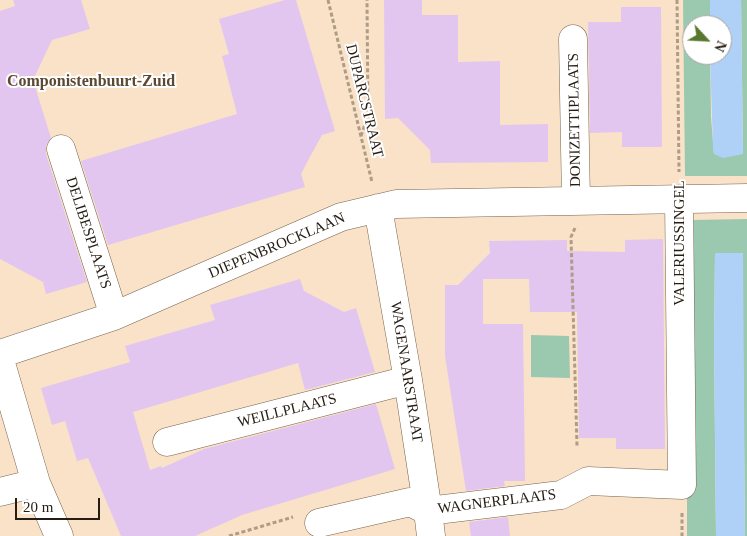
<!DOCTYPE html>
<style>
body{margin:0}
#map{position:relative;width:747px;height:536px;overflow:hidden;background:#f9e2c7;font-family:Georgia,serif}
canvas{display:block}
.north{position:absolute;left:682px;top:15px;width:50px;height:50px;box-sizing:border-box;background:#fff;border:1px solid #a8a5a1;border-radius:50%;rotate:115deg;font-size:14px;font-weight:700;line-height:20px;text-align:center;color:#251d13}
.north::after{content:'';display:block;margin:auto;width:18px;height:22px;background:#58782e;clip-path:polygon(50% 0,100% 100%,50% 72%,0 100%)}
.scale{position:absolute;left:15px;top:498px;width:85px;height:22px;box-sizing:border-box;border:2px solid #251d13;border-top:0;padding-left:6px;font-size:15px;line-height:18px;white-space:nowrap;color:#251d13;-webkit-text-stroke:4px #fff;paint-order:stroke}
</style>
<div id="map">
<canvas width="747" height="536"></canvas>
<div class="north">N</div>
<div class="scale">20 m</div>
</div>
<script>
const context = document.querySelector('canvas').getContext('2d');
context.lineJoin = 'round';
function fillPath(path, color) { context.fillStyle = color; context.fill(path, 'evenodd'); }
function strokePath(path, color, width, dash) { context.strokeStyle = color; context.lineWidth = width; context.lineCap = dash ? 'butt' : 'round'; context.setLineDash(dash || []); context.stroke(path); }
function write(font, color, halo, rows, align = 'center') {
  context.font = font + ' Georgia,serif'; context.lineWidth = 4; context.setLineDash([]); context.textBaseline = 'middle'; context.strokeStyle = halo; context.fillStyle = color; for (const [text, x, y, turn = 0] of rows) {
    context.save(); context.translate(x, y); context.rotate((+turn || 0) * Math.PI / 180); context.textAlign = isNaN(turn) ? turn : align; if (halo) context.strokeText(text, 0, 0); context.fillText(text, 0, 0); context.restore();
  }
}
fillPath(new Path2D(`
 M683 0H710V25H692V55H710L711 117 714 154H743L741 0H747V176H685Z
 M747 219V536H745L742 253 715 254 714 343 716 536H687V459L691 220Z
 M531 335 569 336 570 378 531 377Z`), '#9ac9af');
fillPath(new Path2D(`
 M710 0H741L743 154 723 158 714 154 713 147 710 55H722V25H710Z
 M716 253H743L745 536H716L714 343 715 254Z`), '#b0d1f7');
fillPath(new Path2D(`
 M13 0H81L90 29 52 40 33 80 51 138 46 145V154L87 282 46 294 43 282 0 259V11L15 6Z
 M285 0H296L335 131 322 135 311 155 301 174 305 187 108 245 81 161 237 114 222 56 229 54 219 19Z
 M384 0H422V15H458V62L500 61V125L548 124V162L431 163 430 150 398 118 385 119Z
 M621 7H661L662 147H622V132L590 133 588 22H621Z
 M663 239 665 449H616V438H579L577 312H530L529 279H483V324H523L525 481H504L505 486 466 491 445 356V285H458L490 253 489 241 567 240V251L625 252V240Z
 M300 279 304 291 344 312 356 308 375 372 305 390 298 363 133 412 150 470 161 466 162 468 204 449 227 443 376 404 395 469 242 515 195 536H121L88 458 77 461 65 421 52 425 41 388 130 362 125 346 215 320 210 305Z
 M508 517 510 536H471L469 522Z`), '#e3c6ef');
const minor = new Path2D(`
 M573 39 576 201
 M61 149 114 316
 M378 208 408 380 428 511 431 536
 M0 354 114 316 341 217 396 204 747 198
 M0 360 36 483 59 536
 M167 442 408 380
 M0 492 36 483
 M319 523 410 502 428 511 561 495 588 481 682 485 679 199`);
strokePath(minor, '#77634c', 29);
strokePath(new Path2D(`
 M328 0 372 182
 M677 0 679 172
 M361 136 368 116 367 0
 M575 228 571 237 577 446
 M682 513V536
 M229 536 293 517`), '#ae9c87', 3, [4, 2.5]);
strokePath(minor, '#fff', 28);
write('15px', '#251d13', '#fff', [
 ["DUPARCSTRAAT",364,101,76],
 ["DONIZETTIPLAATS",575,120,-91],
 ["DELIBESPLAATS",88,233,72],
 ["VALERIUSSINGEL",680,243,-90],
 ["DIEPENBROCKLAAN",277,246,-23],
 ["WAGENAARSTRAAT",406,372,81],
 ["WEILLPLAATS",287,411,-14],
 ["WAGNERPLAATS",497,502,-7]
]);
write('bold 16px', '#5c4932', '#fff', [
 ["Componistenbuurt-Zuid",91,82]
]);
</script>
